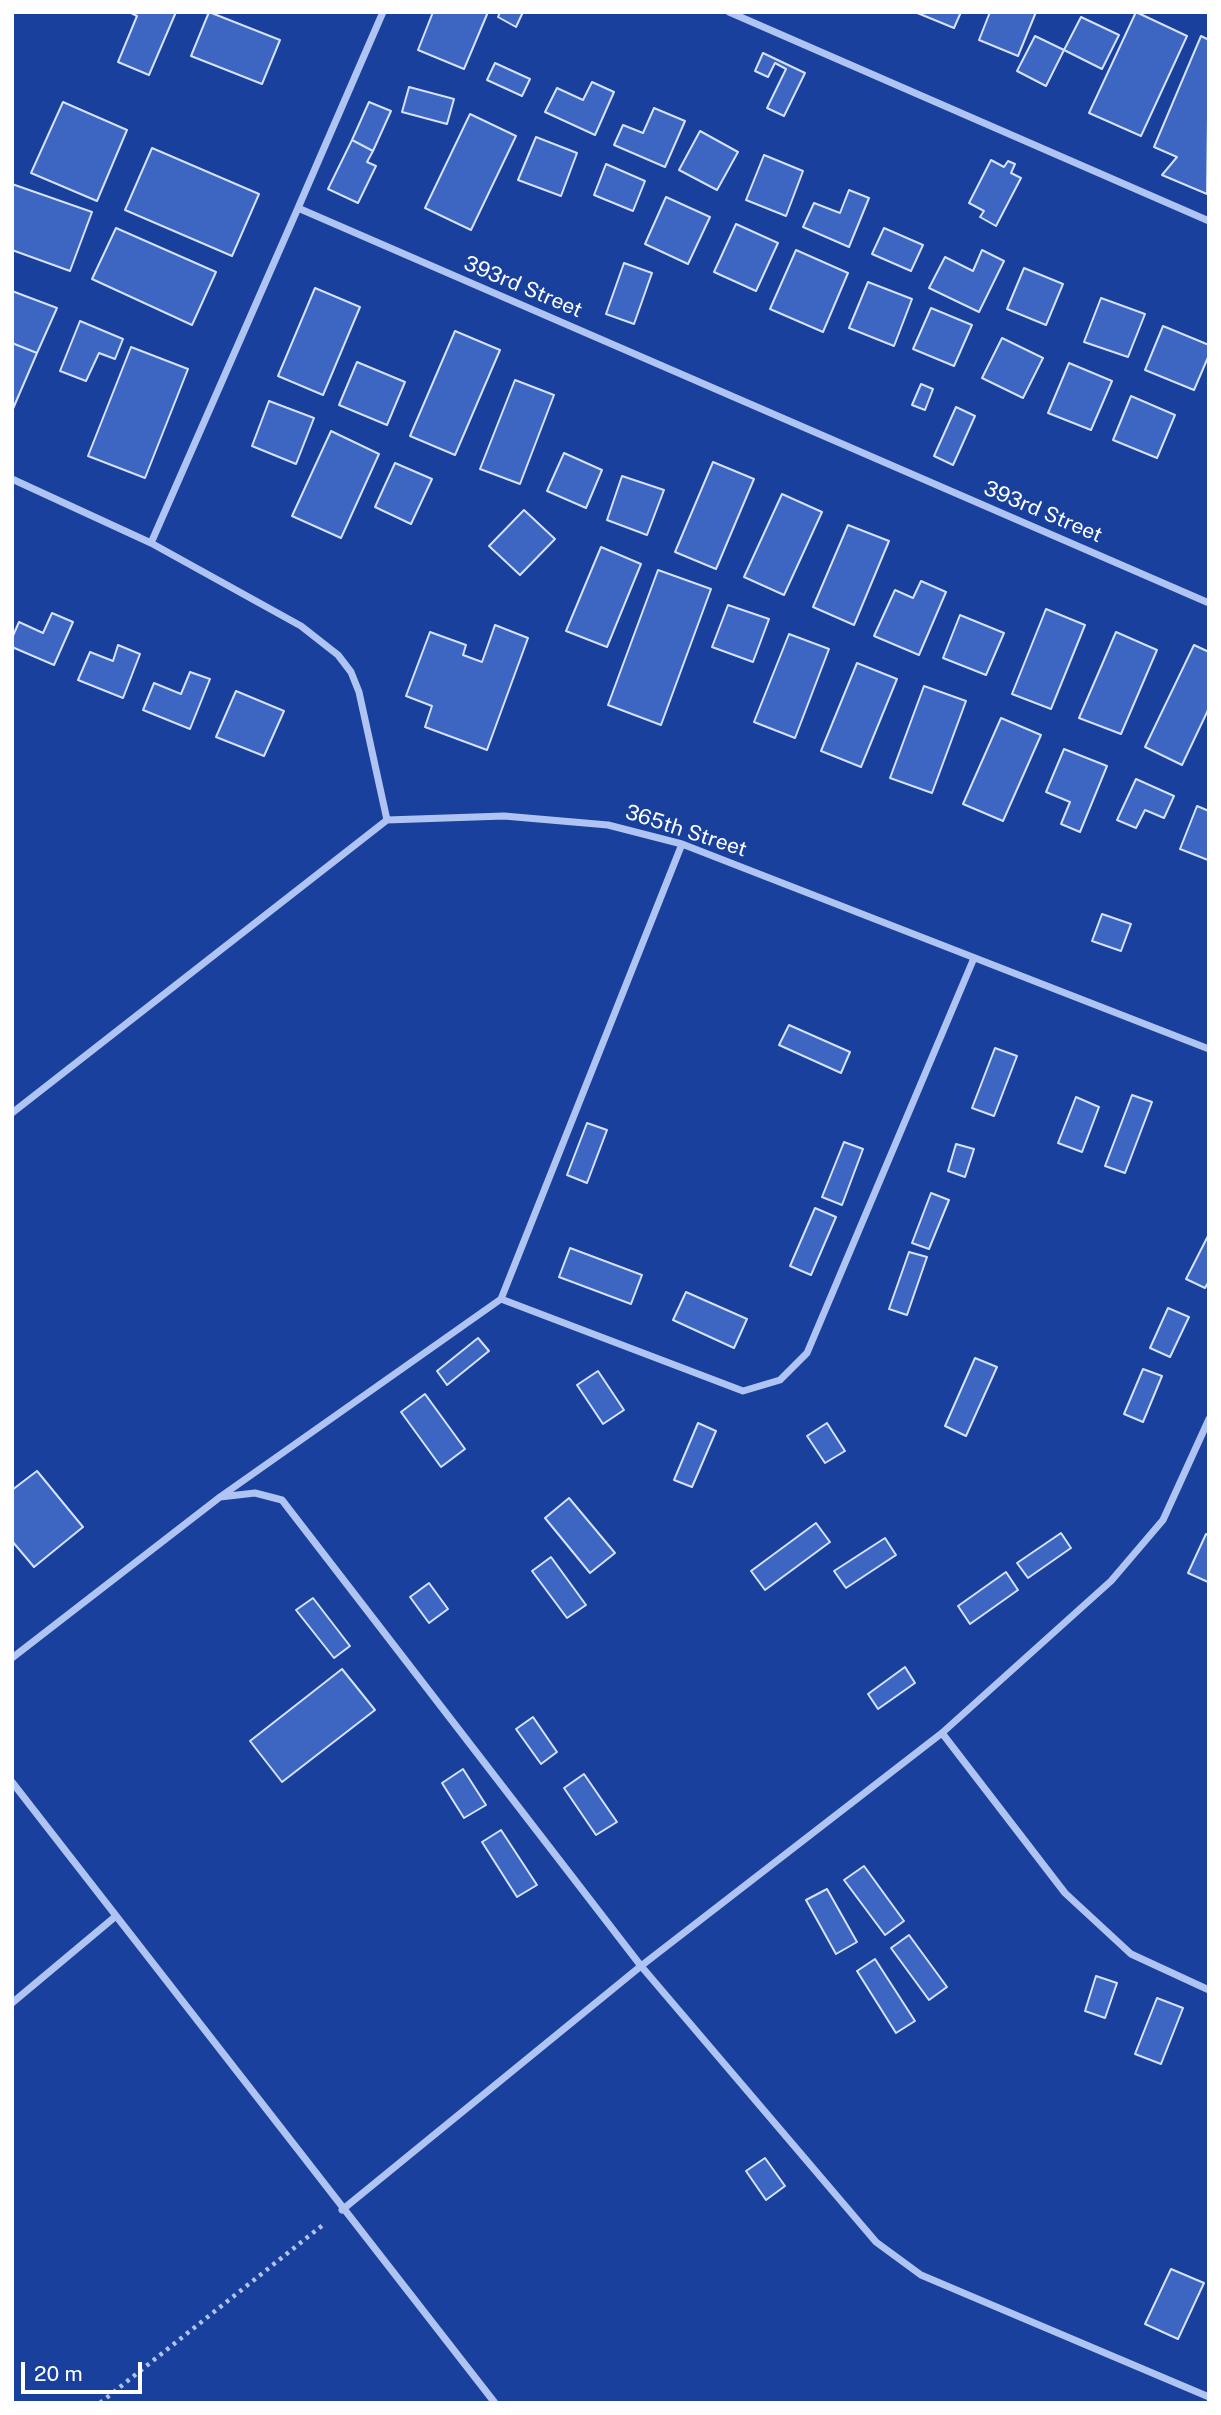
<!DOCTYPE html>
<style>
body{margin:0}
#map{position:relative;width:1221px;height:2415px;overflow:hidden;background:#18409c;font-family:"Public Sans",sans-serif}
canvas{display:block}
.frame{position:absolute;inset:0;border:14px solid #fff;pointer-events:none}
.scale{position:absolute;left:21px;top:2362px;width:121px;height:32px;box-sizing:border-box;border:4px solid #fff;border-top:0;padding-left:9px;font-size:21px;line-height:24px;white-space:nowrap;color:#fff;-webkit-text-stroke:5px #18409c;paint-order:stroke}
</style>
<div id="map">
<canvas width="1221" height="2415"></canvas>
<div class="frame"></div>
<div class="scale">20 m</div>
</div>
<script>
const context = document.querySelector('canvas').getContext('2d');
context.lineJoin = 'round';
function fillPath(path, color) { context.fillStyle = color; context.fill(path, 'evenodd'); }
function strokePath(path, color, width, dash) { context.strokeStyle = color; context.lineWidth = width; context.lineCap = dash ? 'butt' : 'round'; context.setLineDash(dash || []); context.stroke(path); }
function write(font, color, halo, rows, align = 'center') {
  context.font = font + ' "Public Sans",sans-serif'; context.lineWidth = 6; context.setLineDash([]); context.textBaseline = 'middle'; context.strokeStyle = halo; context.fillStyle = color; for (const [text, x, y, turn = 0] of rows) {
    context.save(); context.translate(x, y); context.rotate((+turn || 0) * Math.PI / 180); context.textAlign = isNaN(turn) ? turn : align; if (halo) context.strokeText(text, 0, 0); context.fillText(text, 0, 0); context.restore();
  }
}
const building = new Path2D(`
 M129 12H176L149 75 118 62 137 16Z
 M209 12 280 40 262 84 191 56Z
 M433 12H488L464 69 418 50Z
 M500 12H523L516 27 498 17Z
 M915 12H961L954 28Z
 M990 12H1036L1018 56 979 40Z
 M1136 12 1187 36 1141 136 1089 113Z
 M1081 17 1119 35 1102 69 1064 50Z
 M1035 36 1064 50 1046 86 1017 71Z
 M1201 36 1209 40 1207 194 1162 175 1177 157 1154 147Z
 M763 53 805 73 784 116 767 108 786 69 775 63 768 77 755 71Z
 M495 63 530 79 522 96 487 80Z
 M592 82 614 92 595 135 545 112 557 88 583 100Z
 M409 87 454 99 447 124 402 112Z
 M63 102 127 130 97 201 31 173Z
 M369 102 391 111 373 151 352 140Z
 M654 108 685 121 665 167 614 145 623 125 643 133Z
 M470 114 516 136 471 230 425 208Z
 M700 131 738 152 717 190 679 170Z
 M536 137 577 153 561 196 518 180Z
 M352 140 373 151 367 162 376 166 358 203 328 189Z
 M152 148 259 194 232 256 125 210Z
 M764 155 803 171 786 216 746 200Z
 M991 160 1004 167 1008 161 1015 164 1011 173 1021 178 996 226 980 217 984 211 969 203Z
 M606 164 645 181 633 211 594 195Z
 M12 184 92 212 70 271 12 250Z
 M849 190 869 198 849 247 803 227 814 203 840 213Z
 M666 197 710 217 688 264 645 244Z
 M736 224 778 243 756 291 714 272Z
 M116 228 216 272 192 325 92 279Z
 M884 228 923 245 911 271 872 254Z
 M796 250 848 273 823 332 770 309Z
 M982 250 1004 261 979 312 929 288 945 257 973 271Z
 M624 263 652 273 634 324 606 314Z
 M1024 268 1063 284 1046 325 1007 309Z
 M868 282 912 299 894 346 849 328Z
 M315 288 360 307 323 395 278 376Z
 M12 291 57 308 37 353 12 343Z
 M1101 298 1145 314 1128 357 1084 342Z
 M931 308 972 325 954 366 913 349Z
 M80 321 123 339 115 359 99 353 86 381 60 371Z
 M1163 326 1209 345V355L1194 390 1145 370Z
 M455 331 500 350 455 455 410 436Z
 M1002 338 1043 358 1023 398 982 378Z
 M12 343 37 353 12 411Z
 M131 347 188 369 145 478 88 456Z
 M357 362 405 382 387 425 339 405Z
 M1069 363 1112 381 1091 430 1048 413Z
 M515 380 554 395 520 484 480 469Z
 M921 384 933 389 925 410 912 405Z
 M1131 396 1175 415 1157 458 1113 440Z
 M269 401 314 418 296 464 252 446Z
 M956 407 975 416 953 465 934 456Z
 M331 431 379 454 341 538 292 516Z
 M564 453 602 470 586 508 547 491Z
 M713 462 754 479 716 569 675 552Z
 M395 463 432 479 411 524 375 507Z
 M622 476 664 490 647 535 607 520Z
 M782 494 822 512 784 595 744 577Z
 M524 510 555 539 520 575 489 546Z
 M848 525 889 541 854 625 813 607Z
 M601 547 641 564 607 647 566 631Z
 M658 570 711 589 661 725 608 705Z
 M921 581 946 592 919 655 874 636 895 590 913 598Z
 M728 605 769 619 753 662 712 647Z
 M1046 609 1085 625 1051 709 1012 694Z
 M52 613 73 622 54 665 12 647V638L19 622 43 633Z
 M960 615 1004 633 986 675 943 658Z
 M495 625 528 638 487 750 425 727 432 706 406 696 430 632 466 645 463 655 482 662Z
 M1116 632 1157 650 1121 734 1079 718Z
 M789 634 829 649 795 738 754 722Z
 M118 645 140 654 123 698 78 680 90 652 113 661Z
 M1194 645 1209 652V708L1182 765 1145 747Z
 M857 663 897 679 861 767 821 751Z
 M190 672 210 679 190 729 143 710 154 683 181 694Z
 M924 686 966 701 932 793 890 778Z
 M236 691 284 711 264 756 216 737Z
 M1001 718 1041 735 1003 821 963 804Z
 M1064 749 1107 766 1080 832 1061 824 1070 802 1046 792Z
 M1136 779 1174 796 1164 818 1145 810 1136 828 1117 820Z
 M1197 806 1209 811 1208 860 1180 849Z
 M1102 914 1131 924 1121 951 1092 941Z
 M789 1025 850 1052 841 1073 779 1045Z
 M995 1048 1017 1056 994 1116 972 1108Z
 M1132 1095 1152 1102 1125 1173 1105 1166Z
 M1076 1097 1099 1107 1082 1152 1058 1143Z
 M587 1123 607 1130 587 1183 567 1175Z
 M844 1142 863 1149 842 1205 822 1197Z
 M956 1144 974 1149 965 1177 948 1171Z
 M931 1193 949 1200 929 1249 912 1243Z
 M815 1208 836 1217 811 1275 790 1266Z
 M1209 1234V1281L1205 1288 1186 1279Z
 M570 1248 642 1275 631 1304 559 1277Z
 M909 1252 927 1257 907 1315 889 1309Z
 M686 1292 747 1319 734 1348 673 1320Z
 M1168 1308 1189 1317 1170 1357 1150 1348Z
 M478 1338 489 1351 447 1385 437 1371Z
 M975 1358 997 1367 966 1436 945 1426Z
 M1143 1369 1162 1376 1143 1422 1124 1414Z
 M598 1371 624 1410 603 1424 577 1385Z
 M425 1394 465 1449 441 1467 401 1412Z
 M698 1423 716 1431 692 1487 674 1480Z
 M827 1423 845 1451 825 1463 807 1436Z
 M37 1471 83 1527 34 1567 12 1541V1490Z
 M569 1498 615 1553 590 1573 545 1518Z
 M816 1523 830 1542 765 1590 751 1571Z
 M1061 1533 1071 1548 1028 1578 1017 1563Z
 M1206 1534 1209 1535 1208 1582 1188 1573Z
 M885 1538 896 1555 846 1588 834 1571Z
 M551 1557 586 1605 567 1618 532 1571Z
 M1006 1572 1018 1590 970 1624 958 1606Z
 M429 1583 448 1609 429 1623 410 1597Z
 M313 1598 350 1646 334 1658 296 1610Z
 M905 1667 915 1683 878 1709 868 1694Z
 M342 1669 375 1710 282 1782 250 1741Z
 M533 1717 557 1752 541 1764 516 1729Z
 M463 1769 486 1805 464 1818 442 1783Z
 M584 1774 617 1822 596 1835 564 1788Z
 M501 1830 537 1885 517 1897 482 1842Z
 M864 1866 904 1921 885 1935 844 1880Z
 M827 1889 857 1942 836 1954 806 1900Z
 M909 1935 947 1987 929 2000 891 1948Z
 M875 1959 915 2021 896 2033 857 1971Z
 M1096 1976 1117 1983 1105 2018 1085 2011Z
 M1157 1998 1183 2008 1161 2064 1135 2054Z
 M765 2158 785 2186 766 2200 746 2171Z
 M1171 2269 1204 2283 1178 2339 1145 2324Z`);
fillPath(building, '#3c66c1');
strokePath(building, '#d6e2fc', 2);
strokePath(new Path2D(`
 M100 2403 324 2224`), '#afc4f2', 4.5, [3.5, 5]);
strokePath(new Path2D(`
 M729 12 1209 221
 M298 208 383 12
 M12 479 151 543 298 208 1209 603
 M151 543 301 626 338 655 351 672 359 692 387 820 504 816 608 825 682 844 1209 1049
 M12 1113 387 820
 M501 1299 743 1391 780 1380 807 1353 974 958
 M220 1497 255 1493 282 1500 641 1966 876 2242 921 2275 1209 2397
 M12 1658 220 1497 501 1299 682 844
 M942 1733 1065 1893 1131 1954 1209 1990
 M12 1782 495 2403
 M12 2003 116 1916
 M342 2210 641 1966 942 1733 1111 1581 1163 1520 1209 1419`), '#afc4f2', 7);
write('21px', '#fff', '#18409c', [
 ["393rd Street",523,287,23],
 ["393rd Street",1043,512,23],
 ["365th Street",686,831,18]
]);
</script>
